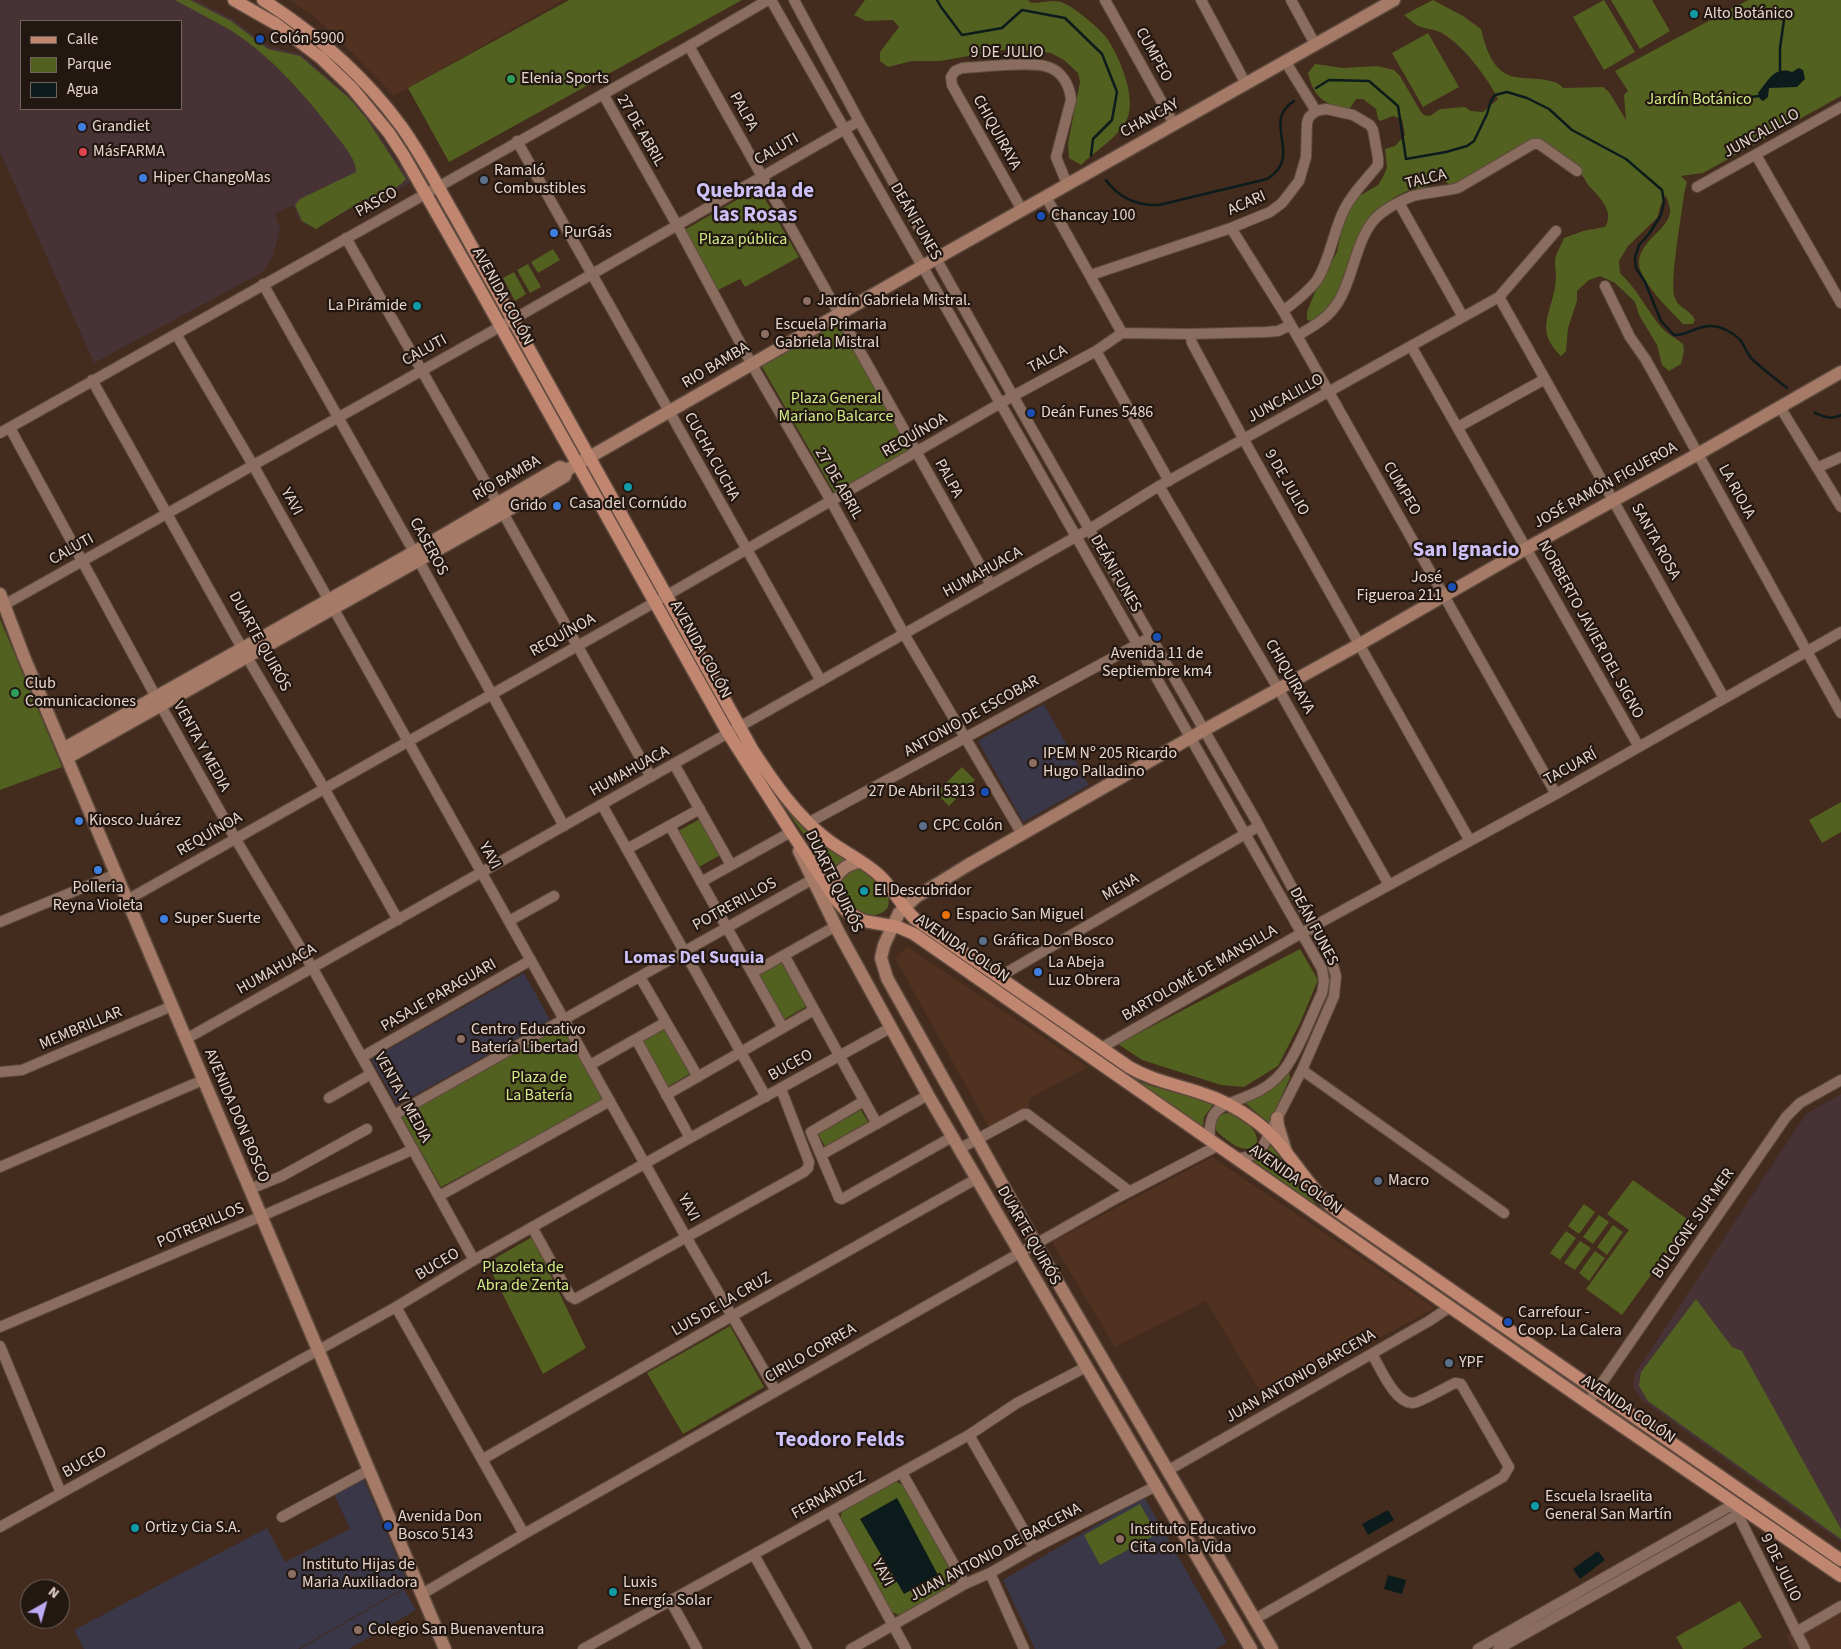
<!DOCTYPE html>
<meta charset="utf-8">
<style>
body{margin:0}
#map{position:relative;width:1841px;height:1649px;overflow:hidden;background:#432b1e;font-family:"Source Sans 3",sans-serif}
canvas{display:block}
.legend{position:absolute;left:20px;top:20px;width:162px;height:90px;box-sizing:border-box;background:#221711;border:1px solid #71645d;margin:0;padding:6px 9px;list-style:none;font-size:15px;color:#e7d7ce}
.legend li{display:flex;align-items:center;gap:10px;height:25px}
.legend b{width:25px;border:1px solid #71645d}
.north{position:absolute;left:20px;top:1579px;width:50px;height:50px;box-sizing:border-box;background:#221711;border:1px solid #71645d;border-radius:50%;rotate:38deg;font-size:14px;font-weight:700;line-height:20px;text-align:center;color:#e7d7ce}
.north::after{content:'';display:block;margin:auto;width:18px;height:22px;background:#bcaaf6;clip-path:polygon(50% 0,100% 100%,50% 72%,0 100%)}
</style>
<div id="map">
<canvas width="1841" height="1649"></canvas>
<ul class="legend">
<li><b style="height:6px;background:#c08670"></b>Calle</li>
<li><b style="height:14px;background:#52611f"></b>Parque</li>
<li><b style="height:14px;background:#0c1b1b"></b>Agua</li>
</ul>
<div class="north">N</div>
</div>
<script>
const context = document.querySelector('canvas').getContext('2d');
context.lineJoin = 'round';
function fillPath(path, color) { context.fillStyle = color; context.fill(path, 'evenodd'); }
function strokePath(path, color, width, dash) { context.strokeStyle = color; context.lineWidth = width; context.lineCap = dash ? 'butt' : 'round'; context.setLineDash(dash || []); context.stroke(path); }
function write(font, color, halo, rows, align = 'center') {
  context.font = font + ' "Source Sans 3",sans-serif'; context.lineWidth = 4.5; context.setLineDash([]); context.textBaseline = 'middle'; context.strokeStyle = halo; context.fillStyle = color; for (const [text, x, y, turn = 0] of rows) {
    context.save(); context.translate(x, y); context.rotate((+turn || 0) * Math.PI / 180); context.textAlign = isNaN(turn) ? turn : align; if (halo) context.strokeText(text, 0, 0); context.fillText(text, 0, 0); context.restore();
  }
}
fillPath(new Path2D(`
 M0 0H195L233 19 268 46 301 54 352 99 367 116 411 182 384 199 361 202 316 229 300 221 293 205 275 214 280 228 273 256 263 272 94 363 0 152ZM21 21H181V109H21Z
 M1841 1094V1542L1642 1400 1633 1387 1635 1373 1806 1114Z`), '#473336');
fillPath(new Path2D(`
 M290 0H563L394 96 333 33 313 16Z
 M907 947 1088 1067 1030 1098 1027 1114 989 1127 895 958Z
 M1212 1157 1435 1308 1265 1400 1206 1301 1115 1347 1052 1242Z
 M1841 1600V1649H1793L1786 1636Z`), '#513221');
fillPath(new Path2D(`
 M1044 704 1089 785 1023 822 978 741Z
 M524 973 550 1020 397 1105 371 1059Z
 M363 1478 409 1585 298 1649H84L74 1630 267 1528 285 1562 350 1529 334 1494Z
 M1144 1497 1227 1642 1216 1649H1035L1003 1580Z
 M404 1589 416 1610 349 1649H300Z`), '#393748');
fillPath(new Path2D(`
 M175 0H190L231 21 268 49 300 56 349 98 366 118 406 179 401 184 383 197 363 200 316 229 302 221 295 205 300 199 356 172C357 160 342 143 334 133 305 95 273 58 232 31 213 20 193 10 175 0Z
 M569 0H742L449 162 408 88Z
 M865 0H1028L1031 3C1039 3 1053 0 1061 2 1073 6 1098 27 1106 37 1119 55 1137 98 1127 119 1118 138 1095 151 1081 165L1069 158 1068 143 1080 82 1078 73 1064 60 1051 53 1035 51 1009 49 940 61H912L888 67 880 61V52L899 27 893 20 866 21 854 15Z
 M1433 0 1463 16 1481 29C1486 49 1493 73 1515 77 1525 79 1536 78 1546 80 1554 82 1558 82 1563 88L1603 87 1609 92 1626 120 1624 95 1628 91 1615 71 1748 0H1841V96L1703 173 1681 176 1687 182 1684 194C1682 215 1669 282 1675 298 1678 308 1691 310 1695 320L1693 324H1683C1671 311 1642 284 1639 265 1638 256 1643 248 1649 241 1656 233 1668 224 1670 213 1671 208 1667 200 1666 195L1661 204 1657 218 1628 246 1619 261 1620 273C1638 290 1646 309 1661 327 1668 335 1676 338 1683 344L1684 351 1681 364 1669 371 1662 365 1657 345 1639 315 1635 302 1615 283 1600 276 1589 280 1577 291V301L1568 328 1566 351 1561 356C1535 331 1550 316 1555 287 1557 278 1555 269 1555 260 1556 253 1562 244 1564 238L1583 231 1605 227C1615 211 1599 197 1589 186 1586 182 1584 177 1580 173 1570 162 1554 153 1542 144L1456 185 1448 184 1437 170 1432 172 1430 185C1423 189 1418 188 1411 190 1392 195 1371 214 1362 230L1336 302 1318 318 1311 322 1307 319V312L1317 287 1337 252 1345 213 1359 196 1378 185 1384 175 1387 167 1385 149 1395 146 1405 135 1402 119 1393 116 1380 121 1378 119 1376 109 1363 99H1356L1350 108C1326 107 1313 97 1308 73L1315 64 1343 68 1377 66 1394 70 1400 76 1421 112 1424 115 1430 116 1440 109 1465 107 1471 111 1483 112 1498 99C1487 77 1464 46 1442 33 1435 29 1424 29 1416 25 1412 22 1408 18 1404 15Z
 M1604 0 1635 52 1604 70 1573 17Z
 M1611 0H1652L1670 31 1640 49Z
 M1428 33 1459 87 1423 107 1392 53Z
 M754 190 762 194 799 257 745 287 740 279 718 290 687 234 686 229Z
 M553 249 560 260 538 273 531 262Z
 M528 264 541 287 530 293 517 270Z
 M514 272 526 294 515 301 503 278Z
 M837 322 911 450 835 494 761 365Z
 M0 619 62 767 0 790Z
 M962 767 975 780 949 806 936 793Z
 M770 786C794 814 814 840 846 860L837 864 830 872Z
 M1841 802V832L1822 843 1809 820Z
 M700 819 720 855 699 867 678 831Z
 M862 868C874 877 893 889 888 907 868 936 808 877 862 868Z
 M1300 949 1318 980 1300 1023 1278 1066 1244 1087 1221 1085 1142 1060 1118 1044Z
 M781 962 807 1006 783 1020 757 976Z
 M563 1026 604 1100 441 1187 401 1116Z
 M666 1028 691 1073 667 1087 642 1042Z
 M1289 1071 1290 1078 1269 1123 1244 1102C1263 1096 1275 1087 1289 1071Z
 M1133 1079C1159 1091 1187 1093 1213 1105L1204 1117 1203 1127Z
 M861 1110 868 1122 825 1146 818 1134Z
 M1227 1113 1231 1114C1242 1121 1258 1127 1257 1142 1248 1159 1225 1140 1216 1130L1215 1123 1219 1115Z
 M1271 1145 1299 1185 1318 1206 1253 1161 1261 1157Z
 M1633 1180 1690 1221 1622 1315 1586 1289 1629 1230 1607 1214Z
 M1584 1204 1595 1212 1579 1234 1568 1226Z
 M1599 1215 1609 1222 1593 1244 1583 1237Z
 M1613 1225 1623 1232 1607 1255 1597 1247Z
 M1566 1231 1576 1238 1560 1260 1550 1253Z
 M532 1237 586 1348 543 1374 487 1263Z
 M1580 1241 1591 1248 1575 1270 1564 1263Z
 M1595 1251 1605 1258 1589 1281 1579 1273Z
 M1696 1299 1732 1347 1742 1351 1841 1529V1539L1648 1401 1639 1386 1641 1372Z
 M730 1326 764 1387 683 1434 647 1373Z
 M895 1481 905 1486 953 1576 950 1586 899 1615 892 1612 840 1518 842 1512Z
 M1140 1504 1157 1534 1100 1565 1084 1535Z
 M1740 1601 1762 1637 1742 1649H1683L1676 1637Z`), '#52611f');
fillPath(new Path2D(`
 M1799 68 1803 70 1805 79 1797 87 1769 88 1768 97 1763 101 1760 99 1758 93C1769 80 1774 66 1792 72Z
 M897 1498 938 1575 904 1594 860 1519Z
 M1388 1510 1394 1520 1368 1535 1362 1524Z
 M1598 1551 1605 1560 1580 1579 1573 1569Z
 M1388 1575 1406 1580 1402 1594 1384 1589Z`), '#0c1b1b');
strokePath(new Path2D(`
 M937 0 941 7 962 35 1002 28 1022 10 1065 18 1102 54 1117 92 1112 120 1093 139 1091 156
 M1780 71V48L1784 20
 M1316 88 1329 80 1369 81 1398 106 1406 159 1446 152 1467 146 1474 141 1487 114 1491 101 1495 95 1507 92 1527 98 1549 109 1572 130 1626 159 1662 190 1664 202 1661 215 1649 234 1639 245 1635 257 1636 268 1645 282 1661 321 1674 335C1687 336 1697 325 1711 326 1721 326 1734 333 1741 341 1745 347 1747 353 1751 358 1762 369 1775 378 1787 388
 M1701 99 1724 96 1743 98 1759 96
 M1106 180C1119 198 1137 206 1159 205L1267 179C1305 156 1260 122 1294 101
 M1815 413C1825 417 1831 420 1841 415`), '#0c1b1b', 2.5);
const street = new Path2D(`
 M771 0 1322 969 1324 981 1322 993C1311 1016 1299 1050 1284 1070 1276 1080 1263 1090 1250 1095 1223 1107 1207 1105 1210 1141
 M794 0 859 121 1013 396 1259 826 1332 962 1336 976 1334 996 1302 1070 1263 1146C1255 1156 1247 1158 1235 1158
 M1105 0 1174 124
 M1201 0 1246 84
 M1291 0 1315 44
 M689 46 991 585
 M1285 61 1316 111
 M603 94 677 225 751 363 831 501 904 634 1022 834
 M517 141 821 681
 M1756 155 1841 303
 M1697 187 1841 107
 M1046 197 1122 333 1190 334 1192 343 1244 440 1470 841
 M1399 203 1463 317
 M1022 210 952 85 951 77 955 71 962 68C983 67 1030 61 1048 67 1062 71 1070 86 1071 100L1056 157 1067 184
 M1231 228 1283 311 1556 794
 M346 238 498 504 651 777
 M1091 275 1231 228 1270 212 1282 203 1299 181 1306 157 1307 123 1309 117 1316 111 1326 109 1353 115 1370 125 1373 130 1378 158V165C1367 179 1353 192 1345 208 1333 230 1331 258 1317 280 1308 292 1295 302 1283 311
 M263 284 414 552 564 826
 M1605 286 1630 337 1646 360 1841 713
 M1499 297 1724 698
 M176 334 253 465 686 1237 776 1391
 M1190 334 1266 332 1278 331 1291 325
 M1297 336C1310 328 1324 321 1334 308 1354 283 1355 235 1379 215 1387 208 1402 200 1413 196 1427 192 1443 192 1458 188L1533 144H1539L1577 171
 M1411 346 1639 747
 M1096 351 1169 481
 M92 380 247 657 324 788 398 920
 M1780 407 1841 507
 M1458 427 1545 379
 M10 428 156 697 235 838 312 967 474 1260
 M0 433 689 46 768 0
 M1817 468 1841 457
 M1159 486 1279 690 1389 885
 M4 605 512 320 859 121
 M674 764 731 865
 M602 805 766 1097
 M808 823 1151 637
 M670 826 783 1028
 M627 849 700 809
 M701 882 791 832
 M127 900 643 609 1013 396 1096 351 1122 333
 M509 921 554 896
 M0 922 116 874
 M784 955 877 1124
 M752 973 836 926
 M640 977 698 1077
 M999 977 1259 826
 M186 1039 1088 530 1159 486 1499 297 1556 231
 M636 1039 690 1138
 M1101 1048 1314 926 1556 794 1841 632
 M362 1057 531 960
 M590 1065 666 1022
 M1302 1070 1504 1213
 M0 1072 22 1070 172 1006
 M666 1095 814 1010
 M329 1098 371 1074
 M864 1101 811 1132 839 1198 842 1199 952 1137
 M394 1115 813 879 818 882
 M959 1149 1024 1114H1027L1129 1191
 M821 1155 928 1095
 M0 1167 203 1080
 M250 1189 282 1176 367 1129
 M439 1196 610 1101
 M532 1227 570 1296 575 1299 804 1172 808 1168 809 1162 781 1089
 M396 1307 524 1534
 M0 1327 262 1216 403 1154 413 1149
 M0 1346 61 1493
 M1588 1403 1786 1117 1800 1103 1841 1080
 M969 1435 1034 1548
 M483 1459 732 1316 976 1179
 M1167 1471 1429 1321 1450 1307
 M902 1473 965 1584
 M1735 1509 1805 1649
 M831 1512 906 1649
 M282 1517 369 1470
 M0 1527 396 1307 474 1260 690 1138 890 1028
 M754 1555 807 1649
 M990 1573 1024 1649
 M422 1594 524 1534 1115 1199 1217 1146
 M670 1600 697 1649
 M1255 1619 1503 1477 1509 1467 1461 1384 1455 1383C1446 1387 1421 1402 1413 1403 1395 1404 1380 1367 1372 1354
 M1796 1632 1841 1606
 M583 1649 969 1435 1017 1403 1086 1367
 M851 1649 965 1584 990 1573 1034 1548 1156 1486
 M1478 1649 1732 1505
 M1498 1649 1737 1515`);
const secondary = new Path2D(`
 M567 470 923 266 1394 0
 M0 594 24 657 445 1649
 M63 749 414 552 560 467 567 470
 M67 758 503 513 565 476 567 470
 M799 851 839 933 928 1095 1251 1649
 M826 899C831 882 841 863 861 862
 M1277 1118 1278 1126 1286 1152
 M1272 1649 1043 1257 887 978 881 958 884 945 899 913 916 897 968 865 1204 730 1360 644 1527 548 1698 454 1841 372`);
const primary = new Path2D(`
 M234 0 276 24 321 58 352 88 389 133 404 156 478 286 728 733 791 832 837 901 847 912 864 921 898 927 914 934 1588 1403 1841 1576
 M263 0C316 34 363 74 401 126 422 155 438 187 456 218L752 749C774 783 796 815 828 840 844 852 864 861 879 875 893 888 901 906 915 919L1129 1067C1153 1081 1175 1084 1201 1093 1220 1099 1238 1108 1255 1121 1288 1145 1304 1185 1336 1210L1841 1560`);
strokePath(street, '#5e4a3e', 12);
strokePath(secondary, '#5e4a3e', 15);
strokePath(primary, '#5e4a3e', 15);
strokePath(street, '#8a6d5e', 10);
strokePath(secondary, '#a57a67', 12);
strokePath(primary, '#c08670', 12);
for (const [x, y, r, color] of [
 [1694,14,5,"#0f9aa8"],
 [260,39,5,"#1a4fb4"],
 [511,79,5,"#2e9e5b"],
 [82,127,5,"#3f7fe0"],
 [83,152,5,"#e0444e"],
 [143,178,5,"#3f7fe0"],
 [484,180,5,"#5c6f8a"],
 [1041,216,5,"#1a4fb4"],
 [554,233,5,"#3f7fe0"],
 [807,301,5,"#8d6e63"],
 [417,306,5,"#0f9aa8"],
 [765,334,5,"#8d6e63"],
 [1031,413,5,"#1a4fb4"],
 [628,487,5,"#0f9aa8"],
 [557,506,5,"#3f7fe0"],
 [1452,587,5,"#1a4fb4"],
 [1157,637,5,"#1a4fb4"],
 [15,693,5,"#2e9e5b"],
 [1033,763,5,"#8d6e63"],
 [985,792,5,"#1a4fb4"],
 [79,821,5,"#3f7fe0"],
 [923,826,5,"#5c6f8a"],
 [98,870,5,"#3f7fe0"],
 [864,891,5,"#0f9aa8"],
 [946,915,5,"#e8710a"],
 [164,919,5,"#3f7fe0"],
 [983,941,5,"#5c6f8a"],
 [1038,972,5,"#3f7fe0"],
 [461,1039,5,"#8d6e63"],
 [1378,1181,5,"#5c6f8a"],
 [1508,1322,5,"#1a4fb4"],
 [1449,1363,5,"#5c6f8a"],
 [1535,1506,5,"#0f9aa8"],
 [388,1526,5,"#1a4fb4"],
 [135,1528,5,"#0f9aa8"],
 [1120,1539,5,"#8d6e63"],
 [292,1574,5,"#8d6e63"],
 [613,1592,5,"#0f9aa8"],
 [358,1630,5,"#8d6e63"]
]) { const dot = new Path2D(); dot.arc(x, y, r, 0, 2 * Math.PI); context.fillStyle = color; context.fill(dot); strokePath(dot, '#221711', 2); }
write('16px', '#e7d7ce', '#221711', [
 ["Alto Botánico",1704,14],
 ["Colón 5900",270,39],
 ["Elenia Sports",521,79],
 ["Grandiet",92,127],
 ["MásFARMA",93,152],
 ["Ramaló",494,171],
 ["Combustibles",494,189],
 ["Hiper ChangoMas",153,178],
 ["Chancay 100",1051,216],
 ["PurGás",564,233],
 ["Jardín Gabriela Mistral.",817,301],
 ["La Pirámide",407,306,"right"],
 ["Escuela Primaria",775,325],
 ["Gabriela Mistral",775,343],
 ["Deán Funes 5486",1041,413],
 ["Casa del Cornúdo",628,504,"center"],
 ["Grido",547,506,"right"],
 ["José",1442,578,"right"],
 ["Figueroa 211",1442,596,"right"],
 ["Avenida 11 de",1157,654,"center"],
 ["Septiembre km4",1157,672,"center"],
 ["Club",25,684],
 ["Comunicaciones",25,702],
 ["IPEM Nº 205 Ricardo",1043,754],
 ["Hugo Palladino",1043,772],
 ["27 De Abril 5313",975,792,"right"],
 ["Kiosco Juárez",89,821],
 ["CPC Colón",933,826],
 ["Polleria",98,888,"center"],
 ["Reyna Violeta",98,906,"center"],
 ["El Descubridor",874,891],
 ["Espacio San Miguel",956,915],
 ["Super Suerte",174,919],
 ["Gráfica Don Bosco",993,941],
 ["La Abeja",1048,963],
 ["Luz Obrera",1048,981],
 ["Centro Educativo",471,1030],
 ["Batería Libertad",471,1048],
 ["Macro",1388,1181],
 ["Carrefour -",1518,1313],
 ["Coop. La Calera",1518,1331],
 ["YPF",1459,1363],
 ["Escuela Israelita",1545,1497],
 ["General San Martín",1545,1515],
 ["Avenida Don",398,1517],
 ["Bosco 5143",398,1535],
 ["Ortiz y Cia S.A.",145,1528],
 ["Instituto Educativo",1130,1530],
 ["Cita con la Vida",1130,1548],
 ["Instituto Hijas de",302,1565],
 ["Maria Auxiliadora",302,1583],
 ["Luxis",623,1583],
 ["Energía Solar",623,1601],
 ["Colegio San Buenaventura",368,1630]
], 'left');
write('16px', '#e7d7ce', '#221711', [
 ["9 DE JULIO",1007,53],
 ["CUMPEO",1153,55,61],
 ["PALPA",743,112,61],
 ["CHANCAY",1150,119,-29],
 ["27 DE ABRIL",640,131,60],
 ["CHIQUIRAYA",996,133,61],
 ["JUNCALILLO",1762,134,-29],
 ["CALUTI",777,150,-30],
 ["TALCA",1426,180,-14],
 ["PASCO",377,203,-29],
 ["ACARI",1247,204,-24],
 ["DEÁN FUNES",915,222,60],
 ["AVENIDA COLÓN",502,297,61],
 ["CALUTI",425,351,-29],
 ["TALCA",1048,360,-28],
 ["RIO BAMBA",716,366,-31],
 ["JUNCALILLO",1286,399,-29],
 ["REQUÍNOA",915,436,-30],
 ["CUCHA CUCHA",711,457,61],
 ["RÍO BAMBA",507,479,-30],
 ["PALPA",948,479,61],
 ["9 DE JULIO",1286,483,60],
 ["27 DE ABRIL",838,484,60],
 ["JOSÉ RAMÓN FIGUEROA",1606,486,-29],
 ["CUMPEO",1401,489,60],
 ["LA RIOJA",1736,492,61],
 ["YAVI",291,502,61],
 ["SANTA ROSA",1655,542,61],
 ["CASEROS",428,547,61],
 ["CALUTI",72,550,-29],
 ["HUMAHUACA",983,573,-29],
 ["DEÁN FUNES",1115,574,60],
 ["NORBERTO JAVIER DEL SIGNO",1590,630,61],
 ["REQUÍNOA",563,636,-29],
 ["DUARTE QUIRÓS",259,642,61],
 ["AVENIDA COLÓN",700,650,61],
 ["CHIQUIRAYA",1289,677,60],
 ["ANTONIO DE ESCOBAR",972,717,-29],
 ["VENTA Y MEDIA",201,747,61],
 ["TACUARÍ",1571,768,-29],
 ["HUMAHUACA",630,772,-29],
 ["REQUÍNOA",210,835,-30],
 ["YAVI",489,856,61],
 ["DUARTE QUIRÓS",833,882,64],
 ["MENA",1121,888,-30],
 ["POTRERILLOS",735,905,-29],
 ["DEÁN FUNES",1313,927,62],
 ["AVENIDA COLÓN",962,949,34],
 ["HUMAHUACA",277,970,-29],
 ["BARTOLOMÉ DE MANSILLA",1200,974,-30],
 ["PASAJE PARAGUARI",439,996,-30],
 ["MEMBRILLAR",81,1029,-23],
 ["BUCEO",791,1066,-29],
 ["VENTA Y MEDIA",402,1098,61],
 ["AVENIDA DON BOSCO",236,1116,67],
 ["AVENIDA COLÓN",1295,1180,35],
 ["YAVI",688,1208,61],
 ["BULOGNE SUR MER",1694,1224,-55],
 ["POTRERILLOS",201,1226,-23],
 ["DUARTE QUIRÓS",1028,1236,60],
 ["BUCEO",438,1265,-31],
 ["LUIS DE LA CRUZ",722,1305,-30],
 ["CIRILO CORREA",811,1354,-30],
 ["JUAN ANTONIO BARCENA",1301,1377,-30],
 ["AVENIDA COLÓN",1628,1410,34],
 ["BUCEO",85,1463,-29],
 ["FERNÁNDEZ",829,1496,-29],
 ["JUAN ANTONIO DE BARCENA",996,1553,-28],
 ["9 DE JULIO",1780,1568,64],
 ["YAVI",882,1573,61]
]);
write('16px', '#d2ed87', '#221711', [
 ["Jardín Botánico",1699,100],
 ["Plaza pública",743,240],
 ["Plaza General",836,399],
 ["Mariano Balcarce",836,417],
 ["Plaza de",539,1078],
 ["La Batería",539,1096],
 ["Plazoleta de",523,1268],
 ["Abra de Zenta",523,1286]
]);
write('bold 18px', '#cec1fa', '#221711', [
 ["Lomas Del Suquia",694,959]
]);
write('bold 21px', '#cec1fa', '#221711', [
 ["Quebrada de",755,192],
 ["las Rosas",755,216],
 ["San Ignacio",1466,551],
 ["Teodoro Felds",840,1441]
]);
</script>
